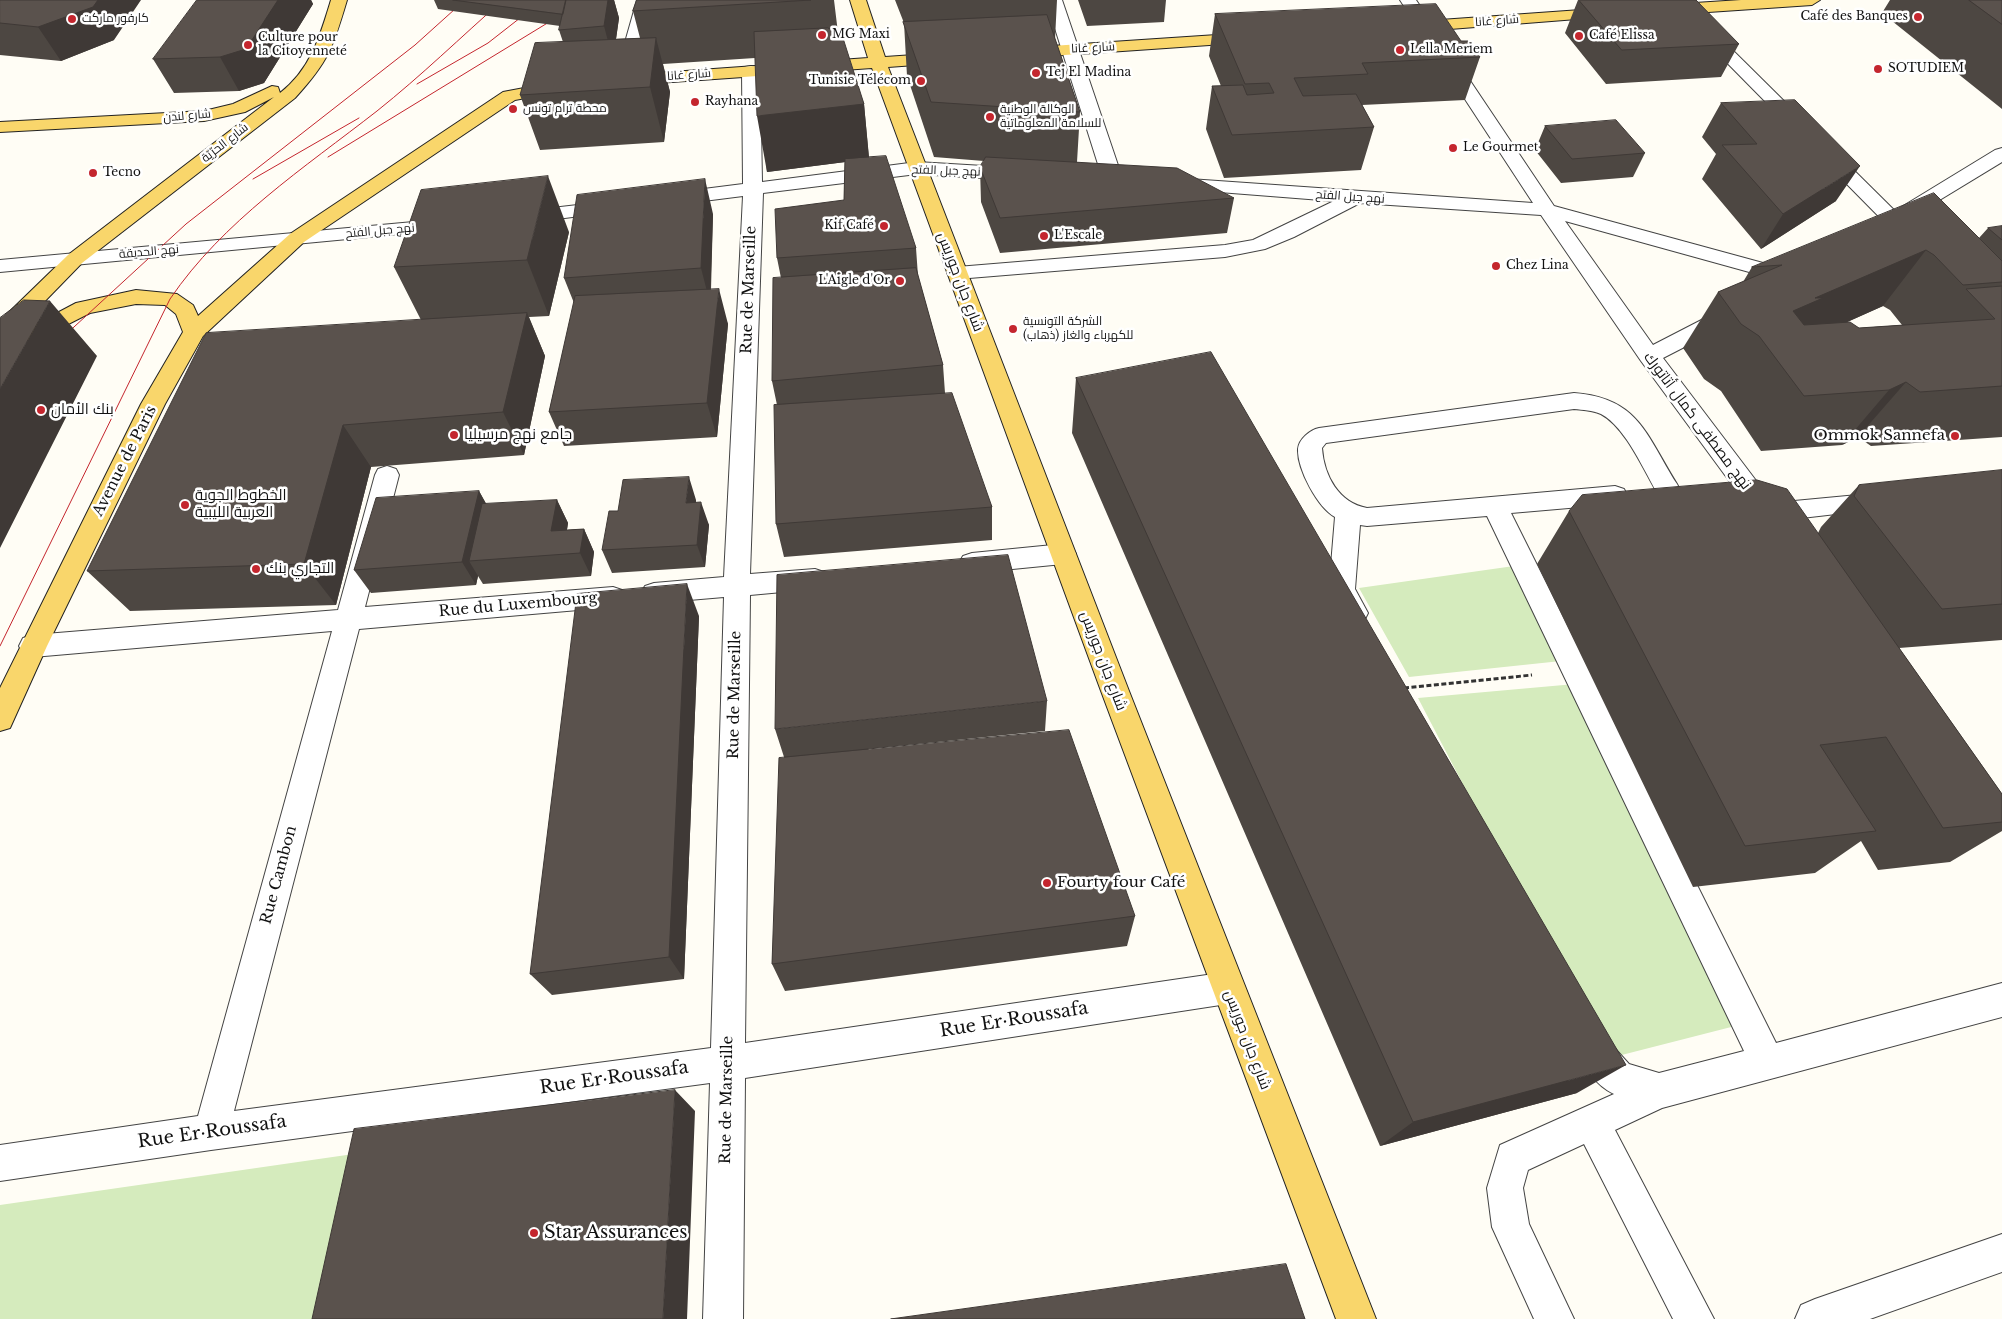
<!DOCTYPE html>
<meta charset="utf-8">
<style>
body{margin:0}
canvas{display:block;background:#fffdf5}
</style>
<canvas width="2002" height="1319"></canvas>
<script>
const context = document.querySelector('canvas').getContext('2d');
context.lineJoin = 'round';
function fillPath(path, color) { context.fillStyle = color; context.fill(path, 'evenodd'); }
function strokePath(path, color, width, dash) { context.strokeStyle = color; context.lineWidth = width; context.lineCap = dash ? 'butt' : 'round'; context.setLineDash(dash || []); context.stroke(path); }
function write(font, color, halo, rows, align = 'center') {
  context.font = font + ' "Libre Baskerville",Cairo,serif'; context.lineWidth = 5; context.setLineDash([]); context.textBaseline = 'middle'; context.strokeStyle = halo; context.fillStyle = color; for (const [text, x, y, turn = 0] of rows) {
    context.save(); context.translate(x, y); context.rotate((+turn || 0) * Math.PI / 180); context.textAlign = isNaN(turn) ? turn : align; if (halo) context.strokeText(text, 0, 0); context.fillText(text, 0, 0); context.restore();
  }
}
fillPath(new Path2D(`
 M1514 566 1561 661 1409 677 1359 588Z
 M1575 684 1739 1025 1606 1059 1418 698Z
 M395 1148 361 1319H0V1205Z`), '#d5ebbd');
const minor = new Path2D(`
 M637 0H653L634 74 631 78H619L616 74Z
 M1046 0H1062L1123 180 1120 184H1106L1103 180Z
 M1400 0H1416L1554 206 1796 272 1799 277 1796 282 1789 283 1565 221 1653 345 1717 312 1725 310 1733 312 1736 317 1733 322 1663 358 1773 503 1879 493 1888 496 1891 502 1888 508 1767 522 1758 520 1641 361 1541 215 1360 203 1294 237 1265 249 1225 257 957 279 950 278 947 273 950 268 957 267 1225 245 1253 240 1334 201 1168 188 1165 184 1168 180 1175 178 1533 203Z
 M1665 0H1682L1895 211 1995 150 2002 148V162L1910 218 1904 220 1922 239 1919 243 1912 245 1905 243Z
 M751 66 757 67 760 71 762 182 917 162 1017 168 1024 170 1027 174 1024 178 1017 180 917 174 763 193 750 574 815 569 824 572 828 579 824 586 815 589 750 595 745 1043 1227 972 1239 976 1244 988 1239 1000 1227 1004 745 1078 743 1319H703L710 1083 211 1150 0 1181V1145L198 1116 332 631 33 657 23 654 19 646 23 638 33 635 338 610 375 475 378 469 387 466 396 469 399 475 365 607 613 587 622 590 626 597 622 604 613 607 359 629 234 1111 711 1048 724 597 654 603 645 600 641 593 645 586 654 583 724 577 743 196 672 205 665 203 662 199 665 195 672 193 743 184 742 71 745 67Z
 M612 201 619 203 622 207 619 211 526 223 519 221 516 217 519 213 526 211Z
 M446 219 453 221 456 225 453 229 0 272V260Z
 M1574 393C1639 398 1646 435 1677 484L1680 490 1677 496 1668 499 1659 496C1645 473 1626 427 1601 414 1592 410 1583 410 1574 409L1326 443 1322 448C1324 476 1339 503 1367 508L1615 486 1624 489 1627 495 1624 501 1615 504 1511 513 1776 1043 2002 983V1017L1662 1108 1615 1130 1714 1319H1673L1584 1144 1528 1170 1523 1188 1529 1224 1574 1319H1534L1492 1227 1487 1188 1500 1145 1614 1094C1596 1086 1578 1061 1571 1044L1576 1032 1588 1027 1600 1032 1629 1064 1659 1073 1744 1051 1487 516 1367 526 1360 525 1355 589 1368 613 1364 621 1355 624 1346 621 1329 589 1335 517C1318 508 1297 469 1298 449 1299 439 1310 430 1319 428Z
 M1063 544 1072 547 1076 554 1072 561 1063 564 972 573 963 570 959 563 963 556 972 553Z
 M2002 1234V1272L1870 1319H1795L1801 1305 1815 1299Z`);
const major = new Path2D(`
 M331 0H347C333 47 329 61 295 98L82 263 8 339 0 341V321L68 255 274 97 245 112 204 121 0 132V122L204 111 233 104 272 86 278 87 280 93C311 69 320 36 331 0Z
 M850 0H866L885 57 943 53 949 54 951 58 949 62 943 63 888 67 1129 691 1376 1319H1336L1101 691 872 68 629 85 623 84 620 80 623 76 629 75 868 58Z
 M1741 0H1820L1812 5 1664 15 1656 10 1664 5Z
 M1609 8 1617 13 1615 16 1412 32 1406 30 1404 27 1406 24 1412 22Z
 M1247 33 1253 34 1255 38 1253 42 1021 58 1015 57 1013 53 1015 49 1021 48Z
 M556 82 562 83 565 87 562 91 515 100 304 242 203 336 165 404 47 646 10 728 0 731V688L141 404 183 332 176 314 165 305 136 304 90 313 33 342 25 340 22 335 25 330 76 303 136 290 177 294 193 305 198 316 290 234 503 92Z`);
strokePath(minor, '#444', 2);
strokePath(major, '#222', 2);
strokePath(new Path2D(`
 M1404 688 1532 675`), '#333', 3, [5, 2.5]);
fillPath(minor, '#fff');
fillPath(major, '#f9d66b');
strokePath(new Path2D(`
 M417 84 488 43 543 0
 M328 157 554 19 577 0
 M253 179 359 118
 M62 338 186 224 415 45 465 0
 M0 646 170 299C223 221 304 168 377 111 421 76 461 37 503 0`), '#c4262e', 1);
fillPath(new Path2D(`
 M0 0 114 40 61 61 0 55Z
 M197 0H311L313 4 264 83 239 91 174 93 153 59Z
 M434 0H614L619 18 616 39 640 38 633 11 637 0H834L838 33 864 104 869 157 916 248 918 276 943 365 945 393 992 507V540L784 557 776 524 777 405 772 381 781 278 777 258 844 200 845 162 767 172 755 58 663 64 670 92 664 142 540 150 520 95 563 42 559 30 560 26 438 9Z
 M895 0H1057L1055 39 1080 112 1077 162 1234 198 1227 233 1000 253 981 202 980 167 984 161 934 157 907 76 904 23Z
 M1078 0H1166L1164 22 1087 26Z
 M1578 0 1739 44 1721 77 1606 84 1565 33Z
 M1890 0H2002V109L1882 13Z
 M1215 14 1461 41 1480 57 1465 100 1362 105 1374 127 1361 170 1224 178 1206 129 1212 86H1221L1209 56Z
 M1721 103 1836 201 1761 249 1702 179 1716 154 1702 137Z
 M1545 126 1645 153 1633 177 1561 183 1535 150Z
 M713 214 711 290 728 324 717 437 564 446 549 412 574 303 564 278Z
 M2002 226V437L1871 446 1858 437 1842 445 1761 451 1721 391 1704 379 1683 348 1718 292 1743 282 1752 267 1979 238 1988 228ZM1883 306 1890 310 1902 325 1859 328 1847 322Z
 M569 232 549 316 529 317 545 356 524 455 371 467 336 605 130 611 87 571 421 320 394 267Z
 M1076 378 1577 1093 1380 1146 1072 433Z
 M2002 470V640L1899 648 2002 794V831L1950 862 1878 870 1861 841 1815 873 1693 887 1537 564 1569 511 1818 533 1821 527 1859 485Z
 M479 491 486 504 557 500 568 523 567 530 584 529 594 552 591 576 483 584 478 576 476 585 371 593 354 570Z
 M696 500V502L709 525 705 567 612 573 602 550 618 511Z
 M699 616 684 979 552 995 530 974Z
 M1047 701 1045 731 868 749 1135 916 1127 946 785 991 772 964 784 757 775 729Z`), '#4d4742');
fillPath(new Path2D(`
 M98 0H141L114 40 61 61 38 27Z
 M278 0H311L313 4 264 83 239 91 220 57Z
 M608 0H614L619 18 613 60 604 26Z
 M656 38 670 92 664 142 650 87Z
 M864 104 869 159 767 172 757 116Z
 M1860 166 1836 201 1761 249 1783 214Z
 M548 176 569 232 549 316 527 260Z
 M705 179 713 214 710 303 701 268Z
 M1926 250 1883 306 1787 349 1793 311 1815 298Z
 M719 289 728 324 717 437 707 403Z
 M50 301 97 356 0 548V389Z
 M527 313 545 356 524 455 503 412Z
 M1906 382 1858 437 1842 445 1889 390Z
 M343 425 371 467 336 605 304 564Z
 M689 477 696 500 693 526 686 503Z
 M479 491 492 514 469 561 478 576 476 585 462 562Z
 M557 500 568 523 563 553 551 531Z
 M701 502 709 525 705 567 697 545Z
 M584 529 594 552 591 576 580 553Z
 M687 584 699 616 684 979 669 957Z
 M1626 1065 1577 1093 1380 1146 1413 1122Z
 M675 1090 695 1111 687 1319H663Z`), '#3f3936');
const building = new Path2D(`
 M0 0H98L93 7 38 27 0 23Z
 M197 0H278L246 49 220 57 153 59Z
 M453 0H566L563 14Z
 M566 0H608L604 26 559 30Z
 M637 0H811L633 11Z
 M1579 0H1696L1739 44 1622 50Z
 M1969 0H2002V24Z
 M1436 4 1461 41H1468L1480 57 1362 63 1368 74 1294 78 1303 96 1356 94 1374 127 1232 135 1212 86 1243 85 1247 95 1274 93 1269 83 1245 84 1215 14Z
 M1047 15 1080 112 931 102 903 22Z
 M828 28 842 35 864 104 757 116 754 32Z
 M656 38 650 87 520 95 535 43Z
 M1795 100 1860 166 1783 214 1722 145 1757 144 1721 103Z
 M1616 120 1645 153 1572 159 1545 126Z
 M886 156 916 248 777 258 775 209 844 200 845 159Z
 M986 157 1177 168 1234 198 1000 218 980 167Z
 M548 176 527 260 394 267 421 190Z
 M705 179 701 268 564 278 577 195Z
 M1934 193 2002 261V282L1963 285 1934 255 1926 250 1815 298H1823L1793 311 1804 325 1850 322 1859 328 1995 319 1966 289 2002 286V386L1920 392 1906 382 1889 390 1804 396 1759 336 1741 324 1718 292 1782 265 1752 267Z
 M2002 226V240L1988 228Z
 M916 268 943 365 772 381 773 278Z
 M719 289 707 403 549 412 575 296Z
 M24 300 50 301 0 389V318Z
 M527 313 503 412 343 425 304 564 87 571 206 333Z
 M1211 352 1626 1065 1413 1122 1076 378Z
 M952 393 992 507 776 524 774 405Z
 M2002 470V604L1942 609 1854 496 1859 485Z
 M689 477 686 503 701 502 697 545 602 550 609 511H618L623 480Z
 M1757 480 1787 489 2002 794V822L1943 828 1886 737 1820 745 1876 831 1745 846 1569 511 1582 495Z
 M479 491 462 562 354 570 376 498Z
 M557 500 551 531 584 529 580 553 469 561 482 504Z
 M1008 555 1047 701 775 729 777 575Z
 M687 584 669 957 530 974 577 594Z
 M1069 730 1135 916 772 964 779 758Z
 M675 1090 663 1319H312L354 1129Z
 M1286 1264 1305 1319H891Z`);
fillPath(building, '#5a524d');
strokePath(building, '#3f3936', 1);
for (const [x, y, r, color] of [
 [1918,17,5,"#c4262e"],
 [72,19,5,"#c4262e"],
 [822,35,5,"#c4262e"],
 [1579,36,5,"#c4262e"],
 [248,45,5,"#c4262e"],
 [1400,50,5,"#c4262e"],
 [1878,69,5,"#c4262e"],
 [1036,73,5,"#c4262e"],
 [921,81,5,"#c4262e"],
 [695,102,5,"#c4262e"],
 [513,109,5,"#c4262e"],
 [990,117,5,"#c4262e"],
 [1453,148,5,"#c4262e"],
 [93,173,5,"#c4262e"],
 [884,226,5,"#c4262e"],
 [1044,236,5,"#c4262e"],
 [1496,266,5,"#c4262e"],
 [900,281,5,"#c4262e"],
 [1013,329,5,"#c4262e"],
 [41,410,5,"#c4262e"],
 [454,435,5,"#c4262e"],
 [1955,436,5,"#c4262e"],
 [185,505,5,"#c4262e"],
 [256,569,5,"#c4262e"],
 [1047,883,5,"#c4262e"],
 [534,1233,5,"#c4262e"]
]) { const dot = new Path2D(); dot.arc(x, y, r, 0, 2 * Math.PI); context.fillStyle = color; context.fill(dot); strokePath(dot, '#fff', 2); }
write('12px', '#111', '#fff', [
 ["Café des Banques",1908,17,"right"],
 ["كارفور ماركت",82,19],
 ["MG Maxi",832,35],
 ["Café Elissa",1589,36],
 ["Culture pour",258,38],
 ["la Citoyenneté",258,52],
 ["Lella Meriem",1410,50],
 ["SOTUDIEM",1888,69],
 ["Tej El Madina",1046,73],
 ["Tunisie Télécom",911,81,"right"],
 ["Rayhana",705,102],
 ["محطة ترام تونس",523,109],
 ["الوكالة الوطنية",1000,110],
 ["للسلامة المعلوماتية",1000,124],
 ["Le Gourmet",1463,148],
 ["Tecno",103,173],
 ["Kif Café",874,226,"right"],
 ["L'Escale",1054,236],
 ["Chez Lina",1506,266],
 ["L'Aigle d'Or",890,281,"right"],
 ["الشركة التونسية",1023,322],
 ["للكهرباء والغاز (ذهاب)",1023,336]
], 'left');
write('12px', '#111', '#fff', [
 ["شارع غانا",1497,21,-4],
 ["شارع غانا",1093,48,-3],
 ["شارع غانا",689,75,-4],
 ["شارع لندن",187,116,-5],
 ["شارع الحرّيّة",225,143,-38],
 ["نهج جبل الفتح",946,171,2],
 ["نهج جبل الفتح",1350,197,4],
 ["نهج جبل الفتح",380,231,-5],
 ["نهج الحديقة",149,252,-5]
]);
write('15px', '#111', '#fff', [
 ["شارع جان جوريس",960,282,69],
 ["Rue de Marseille",749,290,-88],
 ["نهج مصطفى كمال أتاتورك",1697,421,53],
 ["Avenue de Paris",125,461,-63],
 ["Rue du Luxembourg",518,605,-5],
 ["شارع جان جوريس",1103,661,69],
 ["Rue de Marseille",735,695,-89],
 ["Rue Cambon",279,875,-75],
 ["شارع جان جوريس",1247,1040,69],
 ["Rue de Marseille",727,1100,-89]
]);
write('15px', '#111', '#fff', [
 ["بنك الأمان",51,410],
 ["جامع نهج مرسيليا",464,435],
 ["Ommok Sannefa",1945,436,"right"],
 ["الخطوط الجوية",195,496],
 ["العربية الليبية",195,513],
 ["التجاري بنك",266,569],
 ["Fourty four Café",1057,883]
], 'left');
write('18px', '#111', '#fff', [
 ["Rue Er·Roussafa",1014,1020,-9],
 ["Rue Er·Roussafa",614,1078,-8],
 ["Rue Er·Roussafa",212,1132,-8]
]);
write('18px', '#111', '#fff', [
 ["Star Assurances",544,1233]
], 'left');
</script>
